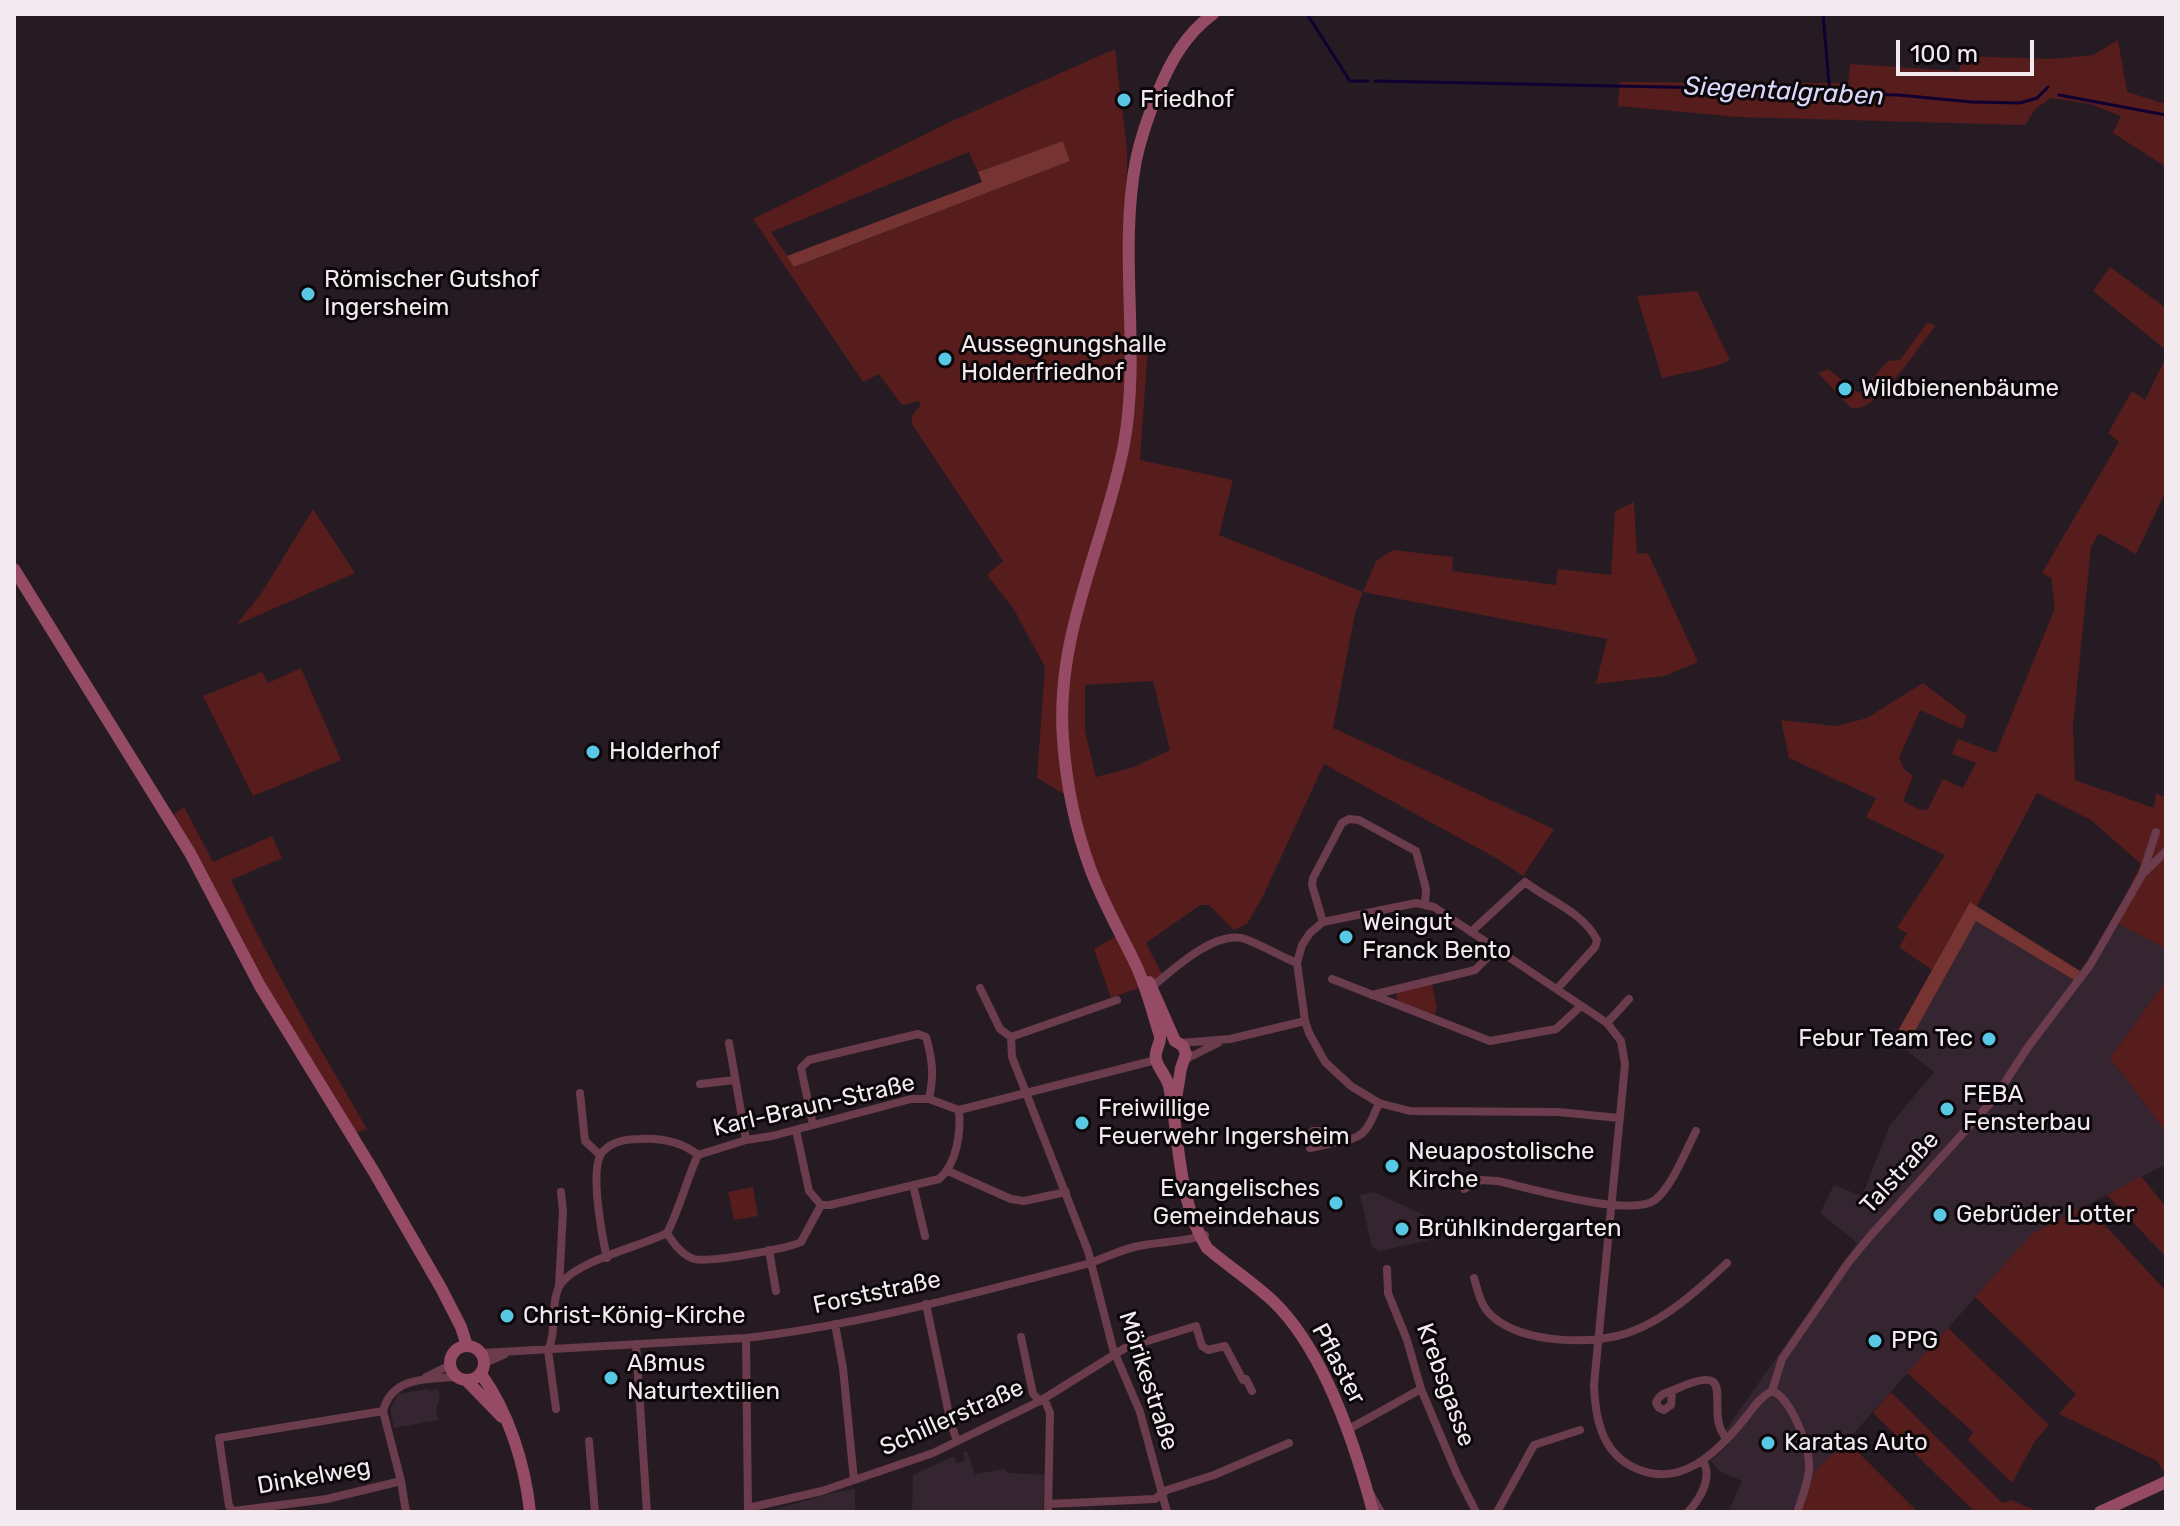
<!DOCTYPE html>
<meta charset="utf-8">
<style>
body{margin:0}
#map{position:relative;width:2180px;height:1526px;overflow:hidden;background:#261b23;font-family:Rubik,sans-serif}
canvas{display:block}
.frame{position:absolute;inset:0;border:16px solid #f2eaef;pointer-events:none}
.scale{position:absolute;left:1896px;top:40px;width:138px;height:36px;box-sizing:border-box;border:4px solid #f2eaef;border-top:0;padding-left:10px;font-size:24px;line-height:28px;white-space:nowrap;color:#f2eaef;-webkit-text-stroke:6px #0c070a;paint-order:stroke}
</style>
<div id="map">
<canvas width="2180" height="1526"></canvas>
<div class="frame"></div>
<div class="scale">100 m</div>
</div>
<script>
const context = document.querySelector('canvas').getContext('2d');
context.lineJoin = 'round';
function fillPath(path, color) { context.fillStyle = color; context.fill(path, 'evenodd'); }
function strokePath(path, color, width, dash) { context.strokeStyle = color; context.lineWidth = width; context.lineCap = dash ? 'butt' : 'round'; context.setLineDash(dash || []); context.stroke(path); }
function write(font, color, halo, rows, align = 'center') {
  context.font = font + ' Rubik,sans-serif'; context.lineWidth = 6; context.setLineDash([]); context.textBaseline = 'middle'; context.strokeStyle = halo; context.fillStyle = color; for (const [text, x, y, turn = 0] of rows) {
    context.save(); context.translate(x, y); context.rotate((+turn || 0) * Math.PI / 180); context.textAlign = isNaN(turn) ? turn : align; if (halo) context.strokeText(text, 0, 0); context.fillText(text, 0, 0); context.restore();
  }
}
fillPath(new Path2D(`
 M1976 920 2074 980 2113 921 2166 949V981L2110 1058 2166 1132V1164L2032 1234 1837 1452 1816 1470 1808 1491 1802 1489 1792 1512H1728L1742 1481 1719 1471 1711 1461 1728 1445 1725 1431 1857 1243 1820 1213 1834 1185 1862 1196 1890 1125 1934 1072 1905 1049Z
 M1374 1192 1435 1220 1439 1238 1380 1251 1372 1247 1360 1195Z
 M428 1389 429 1391 438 1389 440 1398 436 1408 438 1420 394 1428 390 1410 398 1394Z
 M967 1451 975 1474 1004 1469 1008 1473 1045 1475 1043 1512H912L913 1475 954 1456 957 1463 965 1460 963 1452Z
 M855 1489V1512H765L836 1492Z`), '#352530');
fillPath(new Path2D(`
 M2118 40 2127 92 2166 104V167L2113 133 2121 116 2090 104 2051 98 2036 108 2025 125 1738 117 1618 106 1620 82 1848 83 1850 64 1959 71 1962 56 2052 59 2093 55Z
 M1115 49 1127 150 1126 343 1148 345 1140 460 1233 480 1219 535 1363 592 1376 561 1393 550 1453 557 1452 571 1556 585 1558 569 1611 575 1615 511 1634 502 1637 554 1648 553 1698 662 1664 676 1596 684 1607 639 1363 592 1355 614 1333 728 1554 829 1523 876 1496 858 1324 764 1263 896 1247 924 1234 930 1209 905H1200L1146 943 1163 976 1155 982 1111 998 1094 949 1116 936 1066 795 1037 778 1045 667 1013 608 987 575 1003 561 912 424V416L921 404 917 401 906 405 901 404 879 374 863 382 753 219 952 121ZM1063 141 1070 161 795 267 771 232 969 152 978 172ZM1153 681 1170 750 1134 767 1096 777 1085 731V685Z
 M2110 267 2166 308V350L2093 291Z
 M1697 291 1730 360 1716 366 1662 378 1637 296Z
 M1931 323 1935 326C1920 345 1876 415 1851 408L1818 373 1828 369 1859 393 1888 361 1900 360 1926 324Z
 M2166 357V491L2136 554 2099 533 2091 547 2073 726 2075 780 2154 808 2156 793 2166 798V949L2113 921 2141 864 2091 820 2037 793 1977 906 1970 902 1932 970 1899 947 1907 933 1897 928 1945 855 1866 817 1876 798 1789 758 1781 720 1837 726 1867 718 1923 683 1967 716 1962 729 1920 710 1899 758 1904 769 1913 776 1903 801 1920 810 1928 809 1943 779 1963 788 1976 763 1952 754 1958 739 1996 753 2055 608 2051 578 2042 573 2119 442 2108 433 2132 391 2145 400Z
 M313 509 355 573 236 625 261 594Z
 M301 668 341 760 253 796 203 696 262 672 268 683Z
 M184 807 213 862 272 836 282 858 231 880C271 966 319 1047 367 1129L346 1136 166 820Z
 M2166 981V1132L2110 1058Z
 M1432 984 1437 1008 1434 1015 1398 1001 1396 996 1398 991Z
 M2141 1176 2166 1207V1257L2107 1195Z
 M753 1187 758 1216 734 1220 728 1192Z
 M2086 1205 2166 1291V1475L2157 1461 2059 1414 2076 1394 1975 1297 2032 1234Z
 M1948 1328 2049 1425 2035 1441 2012 1483 1968 1440 1973 1432 1907 1373Z
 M1891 1392 2002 1503 2011 1500 2039 1512H1975L1873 1413Z
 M1847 1441 1918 1512H1800L1816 1470Z`), '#561d1c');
fillPath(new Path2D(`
 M1063 141 1070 161 794 267 787 256 982 182 978 172Z
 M1970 902 2080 971 2074 980 1976 921 1905 1049 1898 1031Z`), '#753431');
strokePath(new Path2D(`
 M1307 14 1350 81H1368
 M1823 14 1830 94
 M1375 81 1713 88 1727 90 1898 95 1972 102 2020 103 2037 98 2048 87
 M2059 95 2166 115`), '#100031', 3);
strokePath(new Path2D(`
 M2145 872 2165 852
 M1323 922 1312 885 1313 878 1342 823 1349 819 1359 820 1416 851 1426 889 1425 903
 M1471 932 1525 882C1548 900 1583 912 1597 940L1595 947 1557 989
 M1332 979 1490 1041 1556 1029 1581 1006
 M1152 987C1172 970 1216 929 1245 939 1262 945 1279 956 1297 963
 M980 988 1000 1029 1011 1037
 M1372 995 1475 970 1495 950
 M1607 1023 1629 999
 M1011 1037 1012 1057 1088 1251 1113 1349 1140 1412 1167 1512
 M1011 1037 1117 1000
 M729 1043 746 1140
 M1180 1043 1230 1039 1305 1021
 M1186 1059 1218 1043
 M700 1084 735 1080
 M580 1093 585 1141 600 1155
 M1619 1118 1558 1112 1410 1111 1379 1103 1351 1086 1325 1062 1309 1033 1305 1021 1297 963 1302 945 1310 933 1323 922 1416 903 1434 907 1607 1023 1621 1041 1625 1064 1594 1385C1595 1416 1601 1450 1631 1466 1679 1492 1718 1452 1746 1417 1754 1407 1760 1397 1772 1391
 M813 1125 801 1068 809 1060 918 1034 926 1037C933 1061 934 1076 929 1099
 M796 1130 809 1191 821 1205H830L939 1179C957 1164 961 1132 959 1110
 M1333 1143 1310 1148 1309 1135 1313 1131H1319L1333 1143C1365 1139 1367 1131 1379 1103
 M948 1171 1011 1199 1024 1201 1066 1192
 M913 1185 925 1236
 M1464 1189 1481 1180 1498 1181C1529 1188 1631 1218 1655 1200 1672 1187 1686 1150 1696 1131
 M667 1233C673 1243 682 1255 694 1259 709 1263 786 1249 801 1242L821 1205
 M769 1250 776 1291
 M607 1258C602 1236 590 1172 601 1154 610 1141 626 1139 640 1139 661 1138 682 1142 698 1155
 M1387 1269 1388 1293 1407 1340 1421 1389 1456 1472 1476 1512
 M1474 1278C1478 1291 1481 1307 1492 1316 1523 1344 1596 1346 1633 1331 1668 1318 1700 1288 1727 1263
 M559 1286 563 1212 561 1192
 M926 1304 951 1424 957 1441
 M835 1324 843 1368 854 1480
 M1021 1337 1033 1394 1040 1401
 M746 1338 748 1511
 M636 1344 647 1512
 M482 1353 746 1338C861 1325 975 1293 1087 1264 1103 1259 1118 1251 1134 1247 1158 1241 1181 1243 1205 1235
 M485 1363 505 1354
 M426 1377 450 1365
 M1672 1391 1671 1405 1664 1410 1659 1408 1656 1403C1659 1393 1667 1393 1676 1389 1744 1358 1701 1412 1727 1439
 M1772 1391 1782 1359 1848 1263 1871 1235 1994 1099 2028 1047 2090 965 2142 875 2156 832
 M1772 1391C1791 1397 1811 1450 1809 1469 1808 1484 1802 1498 1797 1512
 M1044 1398 1050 1413 1048 1512
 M556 1409 548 1350C557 1332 550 1309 558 1289 569 1262 640 1247 667 1233 680 1208 686 1181 698 1155L746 1140 772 1136 911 1099H929L959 1110 1156 1060
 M1347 1430 1421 1389
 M589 1441 595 1512
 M1371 1495 1381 1512
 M1048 1504 1155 1499 1167 1490 1214 1475 1289 1443
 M748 1508 822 1491 933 1453 1040 1401 1125 1348 1196 1326 1202 1346 1208 1350 1225 1346 1243 1380 1246 1379 1252 1391
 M234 1511 327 1499 401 1481
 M234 1512 229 1506 219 1438 383 1411
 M406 1512 401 1481 383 1411C392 1377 426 1379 456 1377
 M1497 1512 1534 1445 1580 1430
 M1688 1512C1700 1499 1713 1478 1703 1461`), '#6b3c4b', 8);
strokePath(new Path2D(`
 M1213 14C1186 34 1171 60 1158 92 1149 114 1141 136 1136 160 1118 253 1141 351 1124 444 1105 544 1055 633 1063 739 1066 782 1075 827 1090 868 1102 901 1119 930 1134 961 1146 985 1152 1011 1160 1036 1161 1044 1154 1050 1156 1059 1157 1067 1166 1075 1169 1086 1180 1139 1177 1200 1207 1248 1228 1266 1253 1282 1274 1302 1325 1352 1355 1444 1373 1512
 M14 569 190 853 260 986 374 1172 441 1288 461 1327 467 1346
 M1149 982 1175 1041 1183 1046 1186 1054 1181 1068 1176 1099
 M450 1363a17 17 0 1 1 34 0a17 17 0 1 1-34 0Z
 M481 1374C509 1413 525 1464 530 1512
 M467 1381 502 1417
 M2100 1512 2166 1482`), '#954b63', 12);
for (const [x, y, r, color] of [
 [1124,100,8,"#59c8e4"],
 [308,294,8,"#59c8e4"],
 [945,359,8,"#59c8e4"],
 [1845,389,8,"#59c8e4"],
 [593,752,8,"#59c8e4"],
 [1346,937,8,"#59c8e4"],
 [1989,1039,8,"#59c8e4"],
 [1947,1109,8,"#59c8e4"],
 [1082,1123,8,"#59c8e4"],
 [1392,1166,8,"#59c8e4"],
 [1336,1203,8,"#59c8e4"],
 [1940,1215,8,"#59c8e4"],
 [1402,1229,8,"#59c8e4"],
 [507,1316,8,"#59c8e4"],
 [1875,1341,8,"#59c8e4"],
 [611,1378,8,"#59c8e4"],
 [1768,1443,8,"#59c8e4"]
]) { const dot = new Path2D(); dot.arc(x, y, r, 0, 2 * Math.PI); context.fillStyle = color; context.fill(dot); strokePath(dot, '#0c070a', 3); }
write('24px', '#f2eaef', '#0c070a', [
 ["Friedhof",1140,100],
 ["Römischer Gutshof",324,280],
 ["Ingersheim",324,308],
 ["Aussegnungshalle",961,345],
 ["Holderfriedhof",961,373],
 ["Wildbienenbäume",1861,389],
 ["Holderhof",609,752],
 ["Weingut",1362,923],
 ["Franck Bento",1362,951],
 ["Febur Team Tec",1973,1039,"right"],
 ["FEBA",1963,1095],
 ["Fensterbau",1963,1123],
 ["Freiwillige",1098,1109],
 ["Feuerwehr Ingersheim",1098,1137],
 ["Neuapostolische",1408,1152],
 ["Kirche",1408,1180],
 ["Evangelisches",1320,1189,"right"],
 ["Gemeindehaus",1320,1217,"right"],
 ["Gebrüder Lotter",1956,1215],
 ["Brühlkindergarten",1418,1229],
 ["Christ-König-Kirche",523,1316],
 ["PPG",1891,1341],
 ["Aßmus",627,1364],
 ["Naturtextilien",627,1392],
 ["Karatas Auto",1784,1443]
], 'left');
write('24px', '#f2eaef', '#0c070a', [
 ["Karl-Braun-Straße",814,1106,-13],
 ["Talstraße",1900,1173,-47],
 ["Forststraße",877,1293,-12],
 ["Pflaster",1338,1364,62],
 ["Mörikestraße",1148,1381,72],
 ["Krebsgasse",1445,1385,70],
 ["Schillerstraße",952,1418,-24],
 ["Dinkelweg",314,1477,-10]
]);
write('italic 26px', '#dbd8fc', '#0c070a', [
 ["Siegentalgraben",1784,92,3]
]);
</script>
